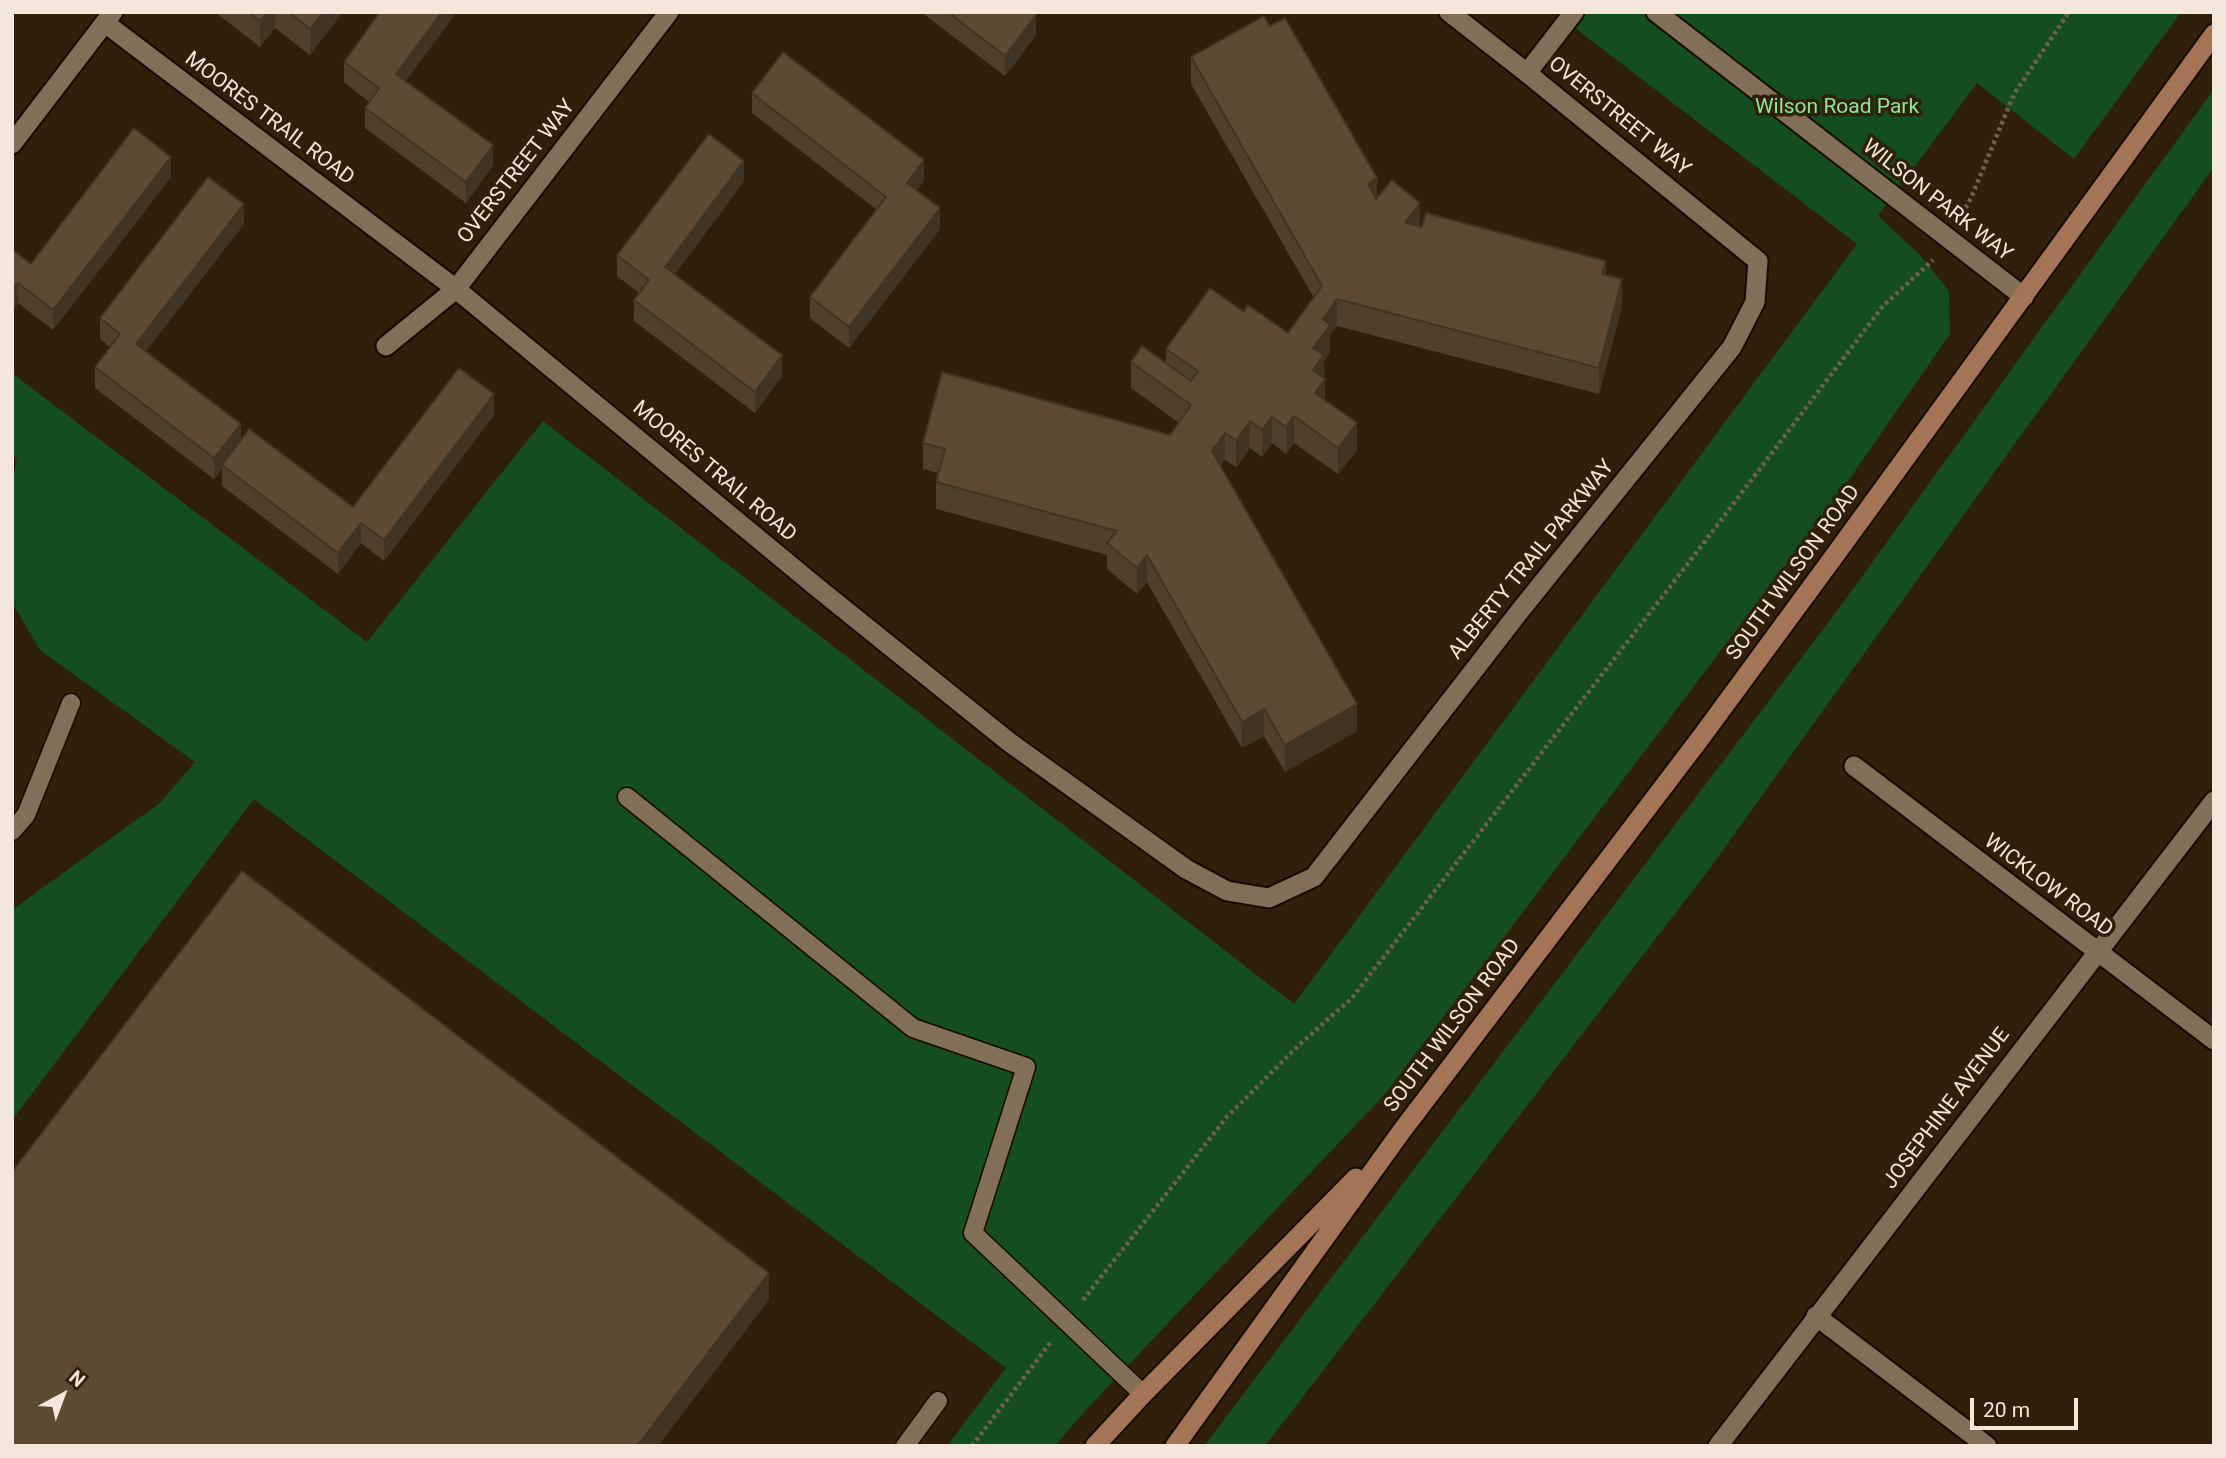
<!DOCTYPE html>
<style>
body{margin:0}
#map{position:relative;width:2226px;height:1458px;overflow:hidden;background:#30200b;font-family:Roboto,sans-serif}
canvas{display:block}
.frame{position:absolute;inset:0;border:14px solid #f2e7da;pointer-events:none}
.north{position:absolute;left:28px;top:1360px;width:70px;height:70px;-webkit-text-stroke:5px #30200b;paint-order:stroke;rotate:41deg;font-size:19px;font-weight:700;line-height:28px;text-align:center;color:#f2e7da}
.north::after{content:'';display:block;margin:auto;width:24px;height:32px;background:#f2e7da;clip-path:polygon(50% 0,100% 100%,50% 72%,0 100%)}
.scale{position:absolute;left:1970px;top:1398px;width:108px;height:32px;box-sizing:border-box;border:4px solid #f2e7da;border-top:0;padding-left:9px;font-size:21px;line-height:24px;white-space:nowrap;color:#f2e7da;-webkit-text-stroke:5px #30200b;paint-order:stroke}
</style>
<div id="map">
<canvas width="2226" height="1458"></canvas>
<div class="frame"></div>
<div class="north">N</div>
<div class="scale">20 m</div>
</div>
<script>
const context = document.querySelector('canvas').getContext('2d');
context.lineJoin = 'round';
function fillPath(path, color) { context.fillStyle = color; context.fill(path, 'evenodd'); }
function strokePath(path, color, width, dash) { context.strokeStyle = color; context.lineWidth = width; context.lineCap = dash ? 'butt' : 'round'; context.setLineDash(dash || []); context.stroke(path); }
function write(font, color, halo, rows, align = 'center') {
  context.font = font + ' Roboto,sans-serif'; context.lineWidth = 7; context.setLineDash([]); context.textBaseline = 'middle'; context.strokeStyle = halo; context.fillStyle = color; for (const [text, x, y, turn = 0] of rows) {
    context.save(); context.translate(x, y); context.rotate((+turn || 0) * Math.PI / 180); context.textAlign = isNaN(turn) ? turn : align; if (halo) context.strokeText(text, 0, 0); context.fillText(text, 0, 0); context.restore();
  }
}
fillPath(new Path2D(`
 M1554 12H2181L2074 159 1977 83 1878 216 1921 256 1949 291 1950 334 1837 497 1386 1093 1084 1412 1055 1446H947L1006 1368 254 799 12 1120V910L161 802 195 762 40 650 12 602V481L17 460 12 453V373L367 642 543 421 1294 1004 1857 244Z
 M2214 89V167L1707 872 1265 1446H1204L1837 611Z`), '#134d20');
const service = new Path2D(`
 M627 797 913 1028 1026 1067 973 1233 1143 1394
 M12 831 26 815 71 703
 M905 1446 938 1401`);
const minor = new Path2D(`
 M1656 12 2024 297
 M105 23 456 289 819 589 1009 742 1186 869 1227 891 1269 898 1314 877 1519 612 1732 347 1755 302 1758 261 1527 73 1449 12
 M1527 73 1574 12
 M12 144 113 12
 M386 346 456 289 669 12
 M1854 766 2214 1040
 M1816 1316 1987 1446
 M1718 1446 2214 801`);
const secondary = new Path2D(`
 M1095 1446 1143 1394 1356 1178
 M1175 1446 1401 1132 1702 736 1838 551 2214 34`);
strokePath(service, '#170900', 21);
strokePath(minor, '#170900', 23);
strokePath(secondary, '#170900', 23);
strokePath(new Path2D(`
 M1962 214 1971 198 2014 94 2069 12
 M1083 1300 1226 1118 1299 1045 1352 998 1703 544 1883 306 1933 260
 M972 1446 1050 1343`), '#6e604e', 4.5, [3.5, 3.5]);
strokePath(service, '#826f57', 18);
strokePath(minor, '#826f57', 19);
strokePath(secondary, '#a37456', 19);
fillPath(new Path2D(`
 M215 12H343L310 55 275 28 260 47Z
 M921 12H1033L1036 35 1005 76Z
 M1191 57 1377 197 1420 227 1606 275 1622 306 1599 394 1337 326 1330 335V352L1324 361 1325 400 1357 450 1338 474 1294 443 1286 454 1272 443 1262 457 1250 448 1236 467 1225 460 1220 466 1357 731 1285 772 1264 736 1242 748 1147 582 1137 594 1107 569V555L936 509V482L938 473 923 469V443L1170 435 1179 423 1131 388V362L1166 364V349L1244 312 1288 333 1314 298 1191 84Z
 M344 62 406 81 493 165 466 203 365 128V108L369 102 344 82Z
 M752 93 924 181 917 190 940 229 849 348 810 318V297L877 210 752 113Z
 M171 177 53 330 18 303 12 311V249L31 264Z
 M744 181 675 274 782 376 755 413 634 321V300L639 293 617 276V255Z
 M244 224 146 351 241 440 353 507 494 415 384 561 361 543 338 574 222 486V469L214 479 95 388V367L110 347 100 339V318Z`), '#4f402d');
fillPath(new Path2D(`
 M267 12H275V28L260 47V21Z
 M323 12H343L310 55V29Z
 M442 12H457L396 94V74Z
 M1036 15V35L1005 76V56Z
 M493 145V165L466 203V182Z
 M171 157V177L53 330V310Z
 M924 160V181L907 203V183Z
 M744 161V181L665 287V267Z
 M1377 178V205L1368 184Z
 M1420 203V230L1405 222Z
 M244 204V224L136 364V344Z
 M940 208V229L849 348V327Z
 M1606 261V288L1602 274Z
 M1622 279V306L1599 394V368Z
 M18 283V303L12 311V290Z
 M1337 299V326L1330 335V352L1324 361 1325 405 1313 397V348L1323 319Z
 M782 355V376L755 413V392Z
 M494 394V415L384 561V540Z
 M1294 416V443L1286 454V427Z
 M1272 417V443L1262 457V430Z
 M1250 421V448L1236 467V440Z
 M1357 423V450L1338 474V448Z
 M241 424V444L222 465V469L214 479V458Z
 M1225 433V460L1212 478V451Z
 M361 523V543L338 574V553Z
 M1147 555V582L1137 594V568Z
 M1357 704V731L1285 772V745Z
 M1264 709V736L1242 748V722Z
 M769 1273V1300L658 1446H637Z`), '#403424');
const building = new Path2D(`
 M249 12H267L260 21Z
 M289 12H323L310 29Z
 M380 12H442L396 74 493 145 466 182 365 108 379 88 344 62Z
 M948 12H1033L1036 15 1005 56Z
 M1264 16 1270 26 1285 18 1377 178 1368 184 1376 199 1392 180 1420 203 1405 222 1422 227 1426 213 1606 261 1602 274 1622 279 1599 368 1337 299 1323 319 1330 325 1313 348 1324 355 1313 370 1325 379 1315 393 1357 423 1338 448 1294 416 1286 427 1272 417 1262 430 1250 421 1236 440 1225 433 1212 451 1357 704 1285 745 1264 709 1242 722 1147 555 1137 568 1107 543 1117 531 936 482 945 449 923 443 942 372 1170 435 1191 405 1131 362 1142 346 1191 381 1198 371 1166 349 1210 288 1244 312 1248 305 1288 333 1322 286 1191 57Z
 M783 52 924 160 907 183 940 208 849 327 810 297 886 197 752 93Z
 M134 128 171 157 53 310 18 283 12 290V249L31 264Z
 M709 134 744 161 665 267 782 355 755 392 634 300 649 280 617 255Z
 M208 177 244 204 136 344 241 424 214 458 95 367 120 334 100 318Z
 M459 368 494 394 384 540 361 523 338 553 222 465 249 429 353 507Z
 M242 871 769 1273 637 1446H12V1172Z`);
fillPath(building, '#5c4a34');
strokePath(building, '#403424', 2);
write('21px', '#8de698', '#30200b', [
 ["Wilson Road Park",1837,108]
]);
write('21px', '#f2e7da', '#30200b', [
 ["OVERSTREET WAY",1619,117,39],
 ["MOORES TRAIL ROAD",269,119,37],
 ["OVERSTREET WAY",517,172,-52],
 ["WILSON PARK WAY",1937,201,38],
 ["MOORES TRAIL ROAD",714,472,40],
 ["ALBERTY TRAIL PARKWAY",1532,560,-51],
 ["SOUTH WILSON ROAD",1794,573,-54],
 ["WICKLOW ROAD",2048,886,37],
 ["SOUTH WILSON ROAD",1453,1026,-53],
 ["JOSEPHINE AVENUE",1947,1109,-53]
]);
</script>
